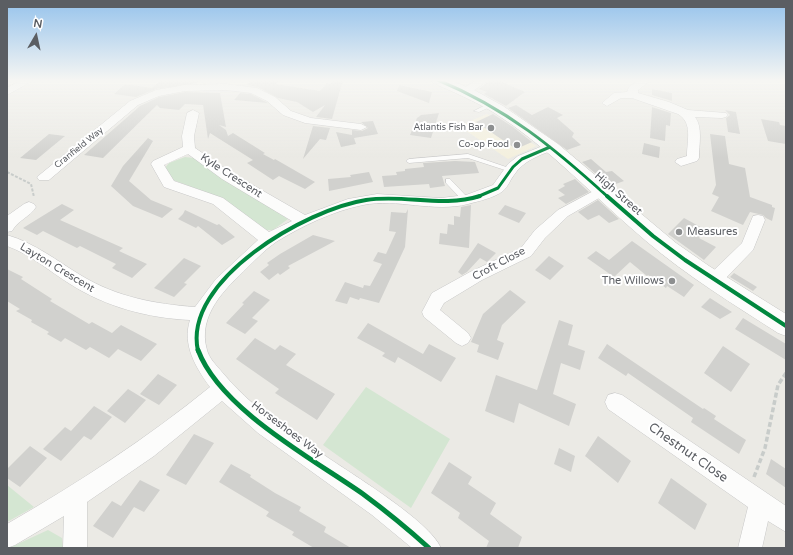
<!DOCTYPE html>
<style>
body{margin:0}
#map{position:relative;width:793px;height:555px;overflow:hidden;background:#ebeae5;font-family:"Varela Round",sans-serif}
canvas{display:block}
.frame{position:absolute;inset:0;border:8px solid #5b5e63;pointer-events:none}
.north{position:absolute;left:16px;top:16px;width:40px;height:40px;-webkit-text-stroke:3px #fff;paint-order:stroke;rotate:9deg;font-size:11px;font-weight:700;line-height:16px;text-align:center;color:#5b5e63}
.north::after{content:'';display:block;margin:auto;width:14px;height:18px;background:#5b5e63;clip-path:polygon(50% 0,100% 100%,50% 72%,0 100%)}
</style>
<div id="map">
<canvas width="793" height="555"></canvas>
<div class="frame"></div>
<div class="north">N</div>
</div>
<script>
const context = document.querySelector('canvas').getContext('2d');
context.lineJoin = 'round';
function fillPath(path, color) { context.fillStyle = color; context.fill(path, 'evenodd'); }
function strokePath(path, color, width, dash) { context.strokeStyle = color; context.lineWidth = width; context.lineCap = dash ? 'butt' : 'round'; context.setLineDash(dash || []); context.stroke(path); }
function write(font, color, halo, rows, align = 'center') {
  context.font = font + ' "Varela Round",sans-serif'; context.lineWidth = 4; context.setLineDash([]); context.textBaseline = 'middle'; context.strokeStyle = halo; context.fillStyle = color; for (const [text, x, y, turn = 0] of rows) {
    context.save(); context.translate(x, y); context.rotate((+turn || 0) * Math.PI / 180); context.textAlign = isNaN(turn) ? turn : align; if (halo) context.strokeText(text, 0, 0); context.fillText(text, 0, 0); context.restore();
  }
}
fillPath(new Path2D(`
 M487 114 536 146 508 159 459 126Z`), '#f4f0de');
fillPath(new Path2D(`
 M185 157 194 158 288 219 273 230H263L221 198 173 180 165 168 169 163Z
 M366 387 450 439 411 508 323 445Z
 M7 485 34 507 7 522Z
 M48 530 62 538 63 548H9Z`), '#d4e6d2');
fillPath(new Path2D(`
 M161 80 183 81 200 80 197 83 156 89 136 97 114 94 125 84 152 88Z
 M251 80H279L276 84 320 91 327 83 330 84 333 80H343L332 119 316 117 325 105 313 112 297 102 278 98 258 87 247 85Z
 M490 80H498L525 92 506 106 484 94 487 92 479 89Z
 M399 85 432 92 429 103 397 91Z
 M652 89 672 93V101L652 95Z
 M185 92 220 93 226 127 219 125 226 130 228 136 233 133 265 153 263 154 274 160 275 159 315 182 305 189 279 176 273 180 247 163 253 160 229 145 210 133 208 139 203 105 185 104 179 110 160 108 157 105 103 158 84 155 140 106 159 97Z
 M240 93 251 94 268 103 234 100Z
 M516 105 532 115 548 107 563 115 557 118 574 133 572 137 581 145 567 150 508 108Z
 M652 107 671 113 670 126 666 125 665 141 650 138Z
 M725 110 736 112 740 134 728 132 726 118 730 115Z
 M439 113 431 138 410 135 417 118 421 115Z
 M493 114 513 127 532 142 516 149 476 122Z
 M761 119 779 122 780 125 786 126V144L768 141Z
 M373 121 378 134 354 138 356 144 341 147 336 132 352 135V130L362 131 368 128 361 122Z
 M313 126 330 128 326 140 320 139 303 159Z
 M49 134 65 136 36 160 20 158Z
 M710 134 725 136 729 164 745 168 750 197 772 205V207L775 208 772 221 766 218 763 215 750 212 743 225 711 211 719 197 712 194 716 185Z
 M148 138 153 141 129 181 151 200 173 209 162 218 133 206 111 186 123 166Z
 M644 143 660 147 659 158 642 154Z
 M591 159 606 172 612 171 624 181 610 186 582 162Z
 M455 161 475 162 479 173 442 176 445 186 430 188 429 184 384 187 382 176 397 175 396 172 405 171V169L424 167 423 163Z
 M369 172 373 182 329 191 328 179 351 177 350 175Z
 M575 179 589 192 566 204 558 198 565 195 558 190 565 186 563 184Z
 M598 200 608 209 619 219 609 223 599 215 588 220 578 212Z
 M62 204 74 210 60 220 123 248 119 251 147 264 132 278 112 268 116 264 80 246 77 248 43 231 37 235 23 228Z
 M471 205 469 248 439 244 440 233 447 234 448 224 454 225V216L460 217 461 207Z
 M505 205 526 213 519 223 498 214Z
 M408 209 405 247 379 303 360 298 359 300 350 297 347 304 335 301 345 282 363 288 364 285 370 286 382 264 373 261 378 252 386 254 396 232 389 231 391 212 406 213Z
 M185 210 217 225 219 224 235 237 222 245 198 226 196 228 178 219 183 214Z
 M684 218 706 230 699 238 716 247 704 260 668 234Z
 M313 235 335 241 288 266 290 268 280 275 278 273 269 280 260 272 269 265 267 263 280 254Z
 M632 241 694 285 684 297 667 286 666 288 648 275 647 276 630 262 614 277 587 258 596 251 609 260Z
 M478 243 496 253 487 262 480 258 467 272 462 275 458 272Z
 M549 256 564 266 550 280 535 270Z
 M184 258 201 266 184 283 187 284 174 297 154 288Z
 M7 269 23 277 21 279 52 299 50 301 89 324 92 322 112 333 121 325 157 344 141 361 118 349 109 358 90 347 86 350 65 338 61 342 47 334 49 332 31 322 32 320 16 311 20 309 7 301Z
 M734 273 757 287 753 291 730 277Z
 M510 290 526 302 502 325 497 340 504 343 498 360 477 352 479 345 471 342 483 314Z
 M254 291 270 300 252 318 258 321 245 334 226 323 244 304 242 303Z
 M710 298 732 312 720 319 701 307Z
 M743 318 786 344V360L735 329Z
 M559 320 573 325 568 345 585 351 580 370 561 363 553 394 576 404 569 426 519 403 514 423 485 411 496 375 537 390Z
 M368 323 423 354 429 344 456 358 441 382 398 357 395 363 382 356 385 353 357 338Z
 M255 338 275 350 280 345 296 354 286 365 335 394 317 420 275 393 279 389 236 359Z
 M607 344 703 409 704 408 716 416 714 419 746 440 739 454 691 422 693 418 628 373 626 376 598 358Z
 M723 346 750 364 731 392 704 373Z
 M158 374 177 385 159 405 140 394Z
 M128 389 146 400 125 423 107 411Z
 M94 406 112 417 91 440 84 436 61 461 43 449 65 427 71 431Z
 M194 434 214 443 186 485 166 475Z
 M598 436 631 461 618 483 585 456Z
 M30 446 47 458 20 487 7 478V469Z
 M559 448 575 456 571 472 554 464Z
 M771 459 786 469V488L766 474Z
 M449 462 472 477 468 484 496 503 490 514 522 537 518 548H486L489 541 458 518 460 513 431 493Z
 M231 464 251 475 250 477 275 493 301 507 299 511 326 527 324 532 351 548H314L292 535 294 532 266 516 269 512 219 482Z
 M671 478 707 504 695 530 658 503Z
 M140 480 160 490 144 512 134 507 113 538 93 526 112 501 121 506Z`), '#d1d1ce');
const lane = new Path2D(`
 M492 102 495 104 494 105 479 112 474 111Z
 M468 154 512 169 513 170 510 172 508 171 468 158 409 163 406 161 409 159Z
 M446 179H450L468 198 469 200 468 202H464L446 183Z`);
const street = new Path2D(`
 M21 80H34L7 95V88Z
 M477 80H489L470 93H462L461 91 462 89Z
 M639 80H651L638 90V93L669 102 688 110 726 113 728 115 726 117 722 118 695 117C703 127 699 145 699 158L697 161 681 166 675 162 677 159 687 156C687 140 693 123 678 114L632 98H621L607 106 602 103 614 93 627 92 629 87Z
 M226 84 257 88 275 97 291 111 311 118 361 124 367 127 361 130 305 123 283 115 267 101 251 93 226 90 185 91 159 96 138 105 49 180H39L37 177 130 101 156 90 185 85Z
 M193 110 199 113 194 136 195 148 232 173 305 215 348 199 377 194 441 198 466 195 493 185 508 164 518 156 550 143 556 147 554 150C539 155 523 161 514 175 510 180 508 187 503 191 494 198 479 201 468 204 433 213 398 198 363 205 333 211 302 226 276 242 266 249 257 258 248 267 225 289 197 315 207 350 209 358 216 365 222 372 250 406 287 431 324 455 350 473 430 521 441 548H412L372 515 258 433 222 401 154 456 87 502V548H63L64 516 15 545 7 548V524C78 483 146 439 210 387 196 368 182 345 190 320 148 318 106 307 70 284 49 271 30 254 7 246V235C35 243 57 261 82 276 117 297 155 304 195 307L216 279 258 240 213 204 164 187 151 164 153 161 183 147 182 136 187 113ZM188 154 222 179 292 221 269 232 223 198 174 181 164 165Z
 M601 187 606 188 608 191 606 194 568 216 545 238 531 256 482 280 444 303 440 310 468 333 471 338 468 343 462 346 456 343 424 317 422 312 432 293 470 272 521 248 535 230 558 210Z
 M29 202 34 204 36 207C30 217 18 220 12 231L7 232V216L24 204Z
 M758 215 763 216 765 220 753 250 720 284 714 286 708 284 706 280 708 276 742 243 753 216Z
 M615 393 622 395 786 506V532L768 521 762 548H738L748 507 608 409 605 402 608 395Z`);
const secondary = new Path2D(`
 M431 80H450L474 90 503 106 558 144 676 243 709 266 786 314V336L778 333C733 304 687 276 646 241 595 198 550 148 493 112 474 101 454 92 433 83Z`);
strokePath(lane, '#c7c7c7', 1);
strokePath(street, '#c7c7c7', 1);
strokePath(secondary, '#c7c7c5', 1);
strokePath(new Path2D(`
 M7 172 31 184 34 197`), '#c8ccca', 2, [3, 1.5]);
strokePath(new Path2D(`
 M754 477 765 448 778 385 786 373`), '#c8ccca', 3.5, [5, 2.5]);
fillPath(lane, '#fcfcfb');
fillPath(street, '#fcfcfb');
fillPath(secondary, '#fcfcfb');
strokePath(new Path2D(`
 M438 80C507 109 553 147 608 197
 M477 197 498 188 513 167 522 159 550 147`), '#00873e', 3);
strokePath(new Path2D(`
 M607 196 653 236 685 260 786 326
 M198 351C182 280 307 209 366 200 405 194 442 208 480 196`), '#00873e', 4);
strokePath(new Path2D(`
 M198 350C220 409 313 459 363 494 386 511 408 529 429 548`), '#00873e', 5);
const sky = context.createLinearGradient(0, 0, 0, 158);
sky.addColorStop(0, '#96c3ec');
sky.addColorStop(0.51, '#f6f6f3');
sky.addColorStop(1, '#f6f6f300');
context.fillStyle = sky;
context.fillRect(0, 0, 793, 158);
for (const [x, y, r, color] of [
 [491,128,4,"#8d8f90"],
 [517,145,4,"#8d8f90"],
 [679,232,4,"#8d8f90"],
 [672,281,4,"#8d8f90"]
]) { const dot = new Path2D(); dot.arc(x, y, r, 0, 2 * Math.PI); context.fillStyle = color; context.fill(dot); strokePath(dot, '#fff', 1.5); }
write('9px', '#5b5e63', '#fff', [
 ["Atlantis Fish Bar",483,128],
 ["Co-op Food",509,145]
], 'right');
write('9px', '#5b5e63', '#fff', [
 ["Cranfield Way",79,148,-39]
]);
write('11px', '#5b5e63', '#fff', [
 ["Kyle Crescent",231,176,33],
 ["High Street",618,194,41],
 ["Croft Close",499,264,-28],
 ["Layton Crescent",57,268,31],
 ["Horseshoes Way",287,430,37]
]);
write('11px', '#5b5e63', '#fff', [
 ["Measures",687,232],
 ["The Willows",664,281,"right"]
], 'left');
write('13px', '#5b5e63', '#fff', [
 ["Chestnut Close",688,453,35]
]);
</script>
